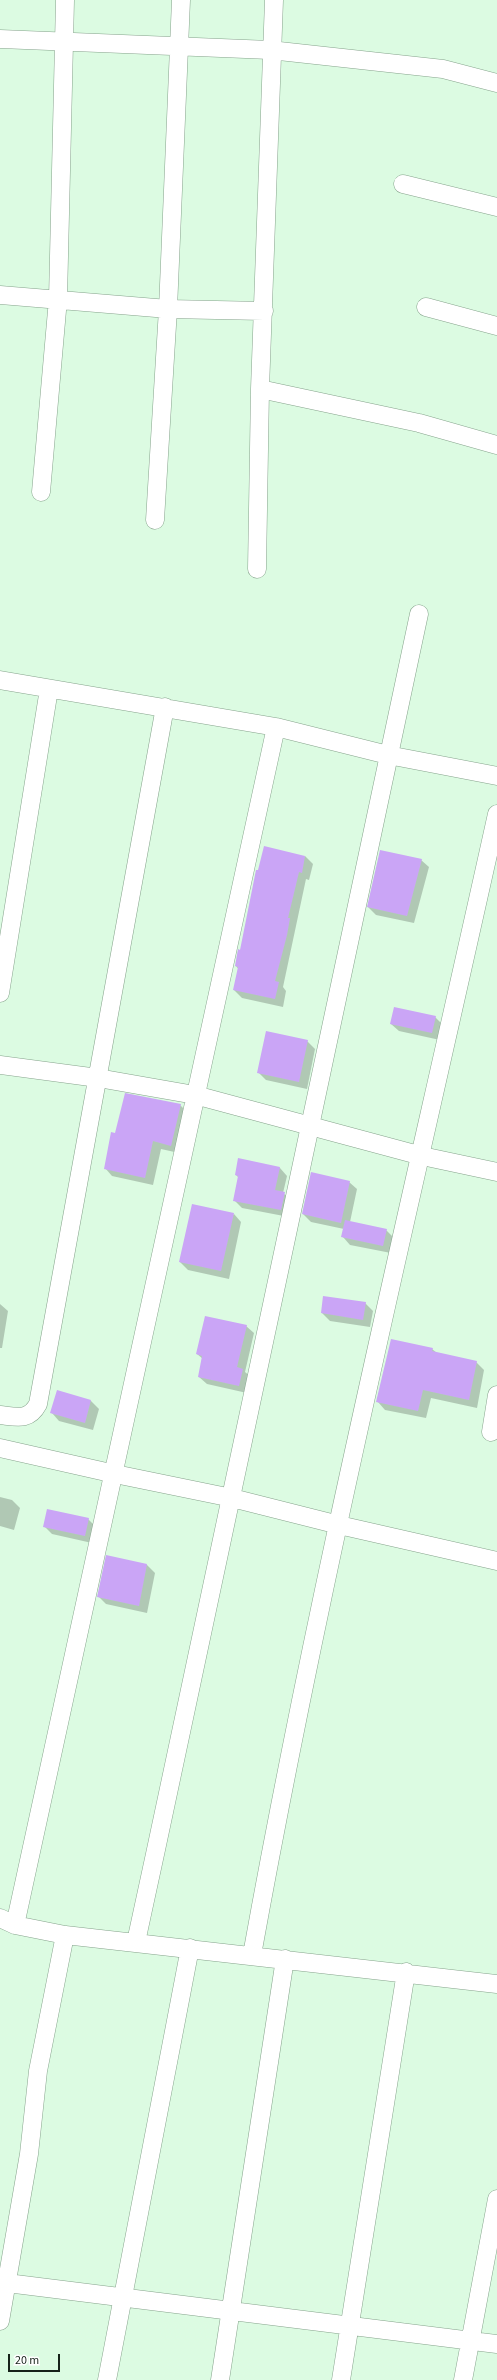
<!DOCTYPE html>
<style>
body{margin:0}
#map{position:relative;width:497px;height:2380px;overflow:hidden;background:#dcfbe2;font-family:"Source Sans 3",sans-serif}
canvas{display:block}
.scale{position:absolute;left:8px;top:2354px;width:52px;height:18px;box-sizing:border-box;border:2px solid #162219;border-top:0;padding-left:5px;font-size:12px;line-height:14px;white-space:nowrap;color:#162219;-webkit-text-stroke:3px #fff;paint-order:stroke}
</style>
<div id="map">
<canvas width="497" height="2380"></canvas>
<div class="scale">20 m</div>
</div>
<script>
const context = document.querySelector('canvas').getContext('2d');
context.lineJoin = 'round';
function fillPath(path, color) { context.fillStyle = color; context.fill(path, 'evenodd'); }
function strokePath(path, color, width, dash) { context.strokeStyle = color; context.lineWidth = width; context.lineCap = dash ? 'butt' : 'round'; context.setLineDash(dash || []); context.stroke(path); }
fillPath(new Path2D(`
 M305 856 313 864 309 880 306 879 283 987 286 991 283 1007 242 998 234 990 239 970 236 966 241 951Z
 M421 860 429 867 414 923 376 915 368 907Z
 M435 1017 443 1025 440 1040 399 1031 391 1024Z
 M307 1041 315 1049 307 1089 266 1080 259 1073Z
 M180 1105 188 1113 179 1153 161 1149 153 1185 112 1176 105 1168 116 1135Z
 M280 1168 287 1176 283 1193 292 1201 289 1217 242 1208 234 1200 239 1178 236 1175Z
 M349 1182 357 1189 350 1222 386 1230 394 1238 391 1253 350 1245 343 1237 344 1229 311 1222 303 1214Z
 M234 1214 241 1222 229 1279 188 1270 180 1262Z
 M365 1303 373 1311 370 1327 330 1321 322 1313Z
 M0 1304 8 1311 2 1348H0Z
 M246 1326 254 1333 245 1372 251 1377 247 1393 207 1384 199 1377 203 1359 197 1354Z
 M432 1349 437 1353 476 1362 484 1370 477 1408 431 1398 426 1418 385 1410 378 1402Z
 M58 1392 91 1401 99 1409 93 1430 59 1421 52 1413Z
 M0 1497 12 1500 20 1508 14 1530 0 1526Z
 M88 1519 96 1527 92 1543 52 1534 44 1526Z
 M107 1557 147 1565 155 1573 147 1613 106 1604 98 1596Z`), '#0003');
fillPath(new Path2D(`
 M264 846 305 856 302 873 299 872 288 918H290L287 935 275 981 279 982 275 999 233 990 238 967 235 966 238 949 240 950 256 870H258Z
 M380 850 422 859 407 916 367 907Z
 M394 1007 436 1016 432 1033 390 1024Z
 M266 1031 308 1040 299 1082 257 1073Z
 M125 1093 181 1104 171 1146 153 1141 145 1178 104 1169 111 1132 115 1133Z
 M238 1158 280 1167 275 1190 285 1192 281 1210 233 1201 238 1176 235 1175Z
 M311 1172 350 1181 341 1223 302 1214Z
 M192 1204 234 1213 221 1271 179 1262Z
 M345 1220 387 1229 383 1246 341 1237Z
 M323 1296 366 1302 363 1320 321 1313Z
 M205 1316 247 1325 237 1367 243 1369 239 1386 198 1377 202 1356 196 1354Z
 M391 1339 433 1348 432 1351 477 1361 469 1400 423 1390 418 1411 376 1402Z
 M57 1390 91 1400 85 1423 50 1413Z
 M47 1509 89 1518 85 1536 43 1527Z
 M106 1555 147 1564 139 1606 97 1597Z`), '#caa5f6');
const street = new Path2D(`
 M0 39 270 50 443 69 497 83
 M403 184 497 207
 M0 295 168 309 264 311
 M426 307 497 326
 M260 389 419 423 497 445
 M41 492 58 299 65 0
 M155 520 168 309 181 0
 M257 569 260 389 274 0
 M0 680 276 727 388 755 497 776
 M0 993 49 689
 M0 1065 98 1078 195 1095 422 1156 497 1172
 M0 1415C17 1417 29 1421 38 1404L165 707
 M491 1432 497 1395
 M0 1448 115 1474 232 1498 339 1525 497 1561
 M0 1918 15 1925 65 1935 497 1984
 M15 1925 276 727
 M136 1942C232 1500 323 1057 419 614
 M252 1955C321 1572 413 1194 497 814
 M7 2283 497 2344
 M0 2321 29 2154 38 2071 65 1935
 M107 2380 190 1948
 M220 2380 285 1959
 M341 2380 406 1972
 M463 2380 497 2199`);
strokePath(street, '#86a38c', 19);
strokePath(street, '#fff', 18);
</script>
